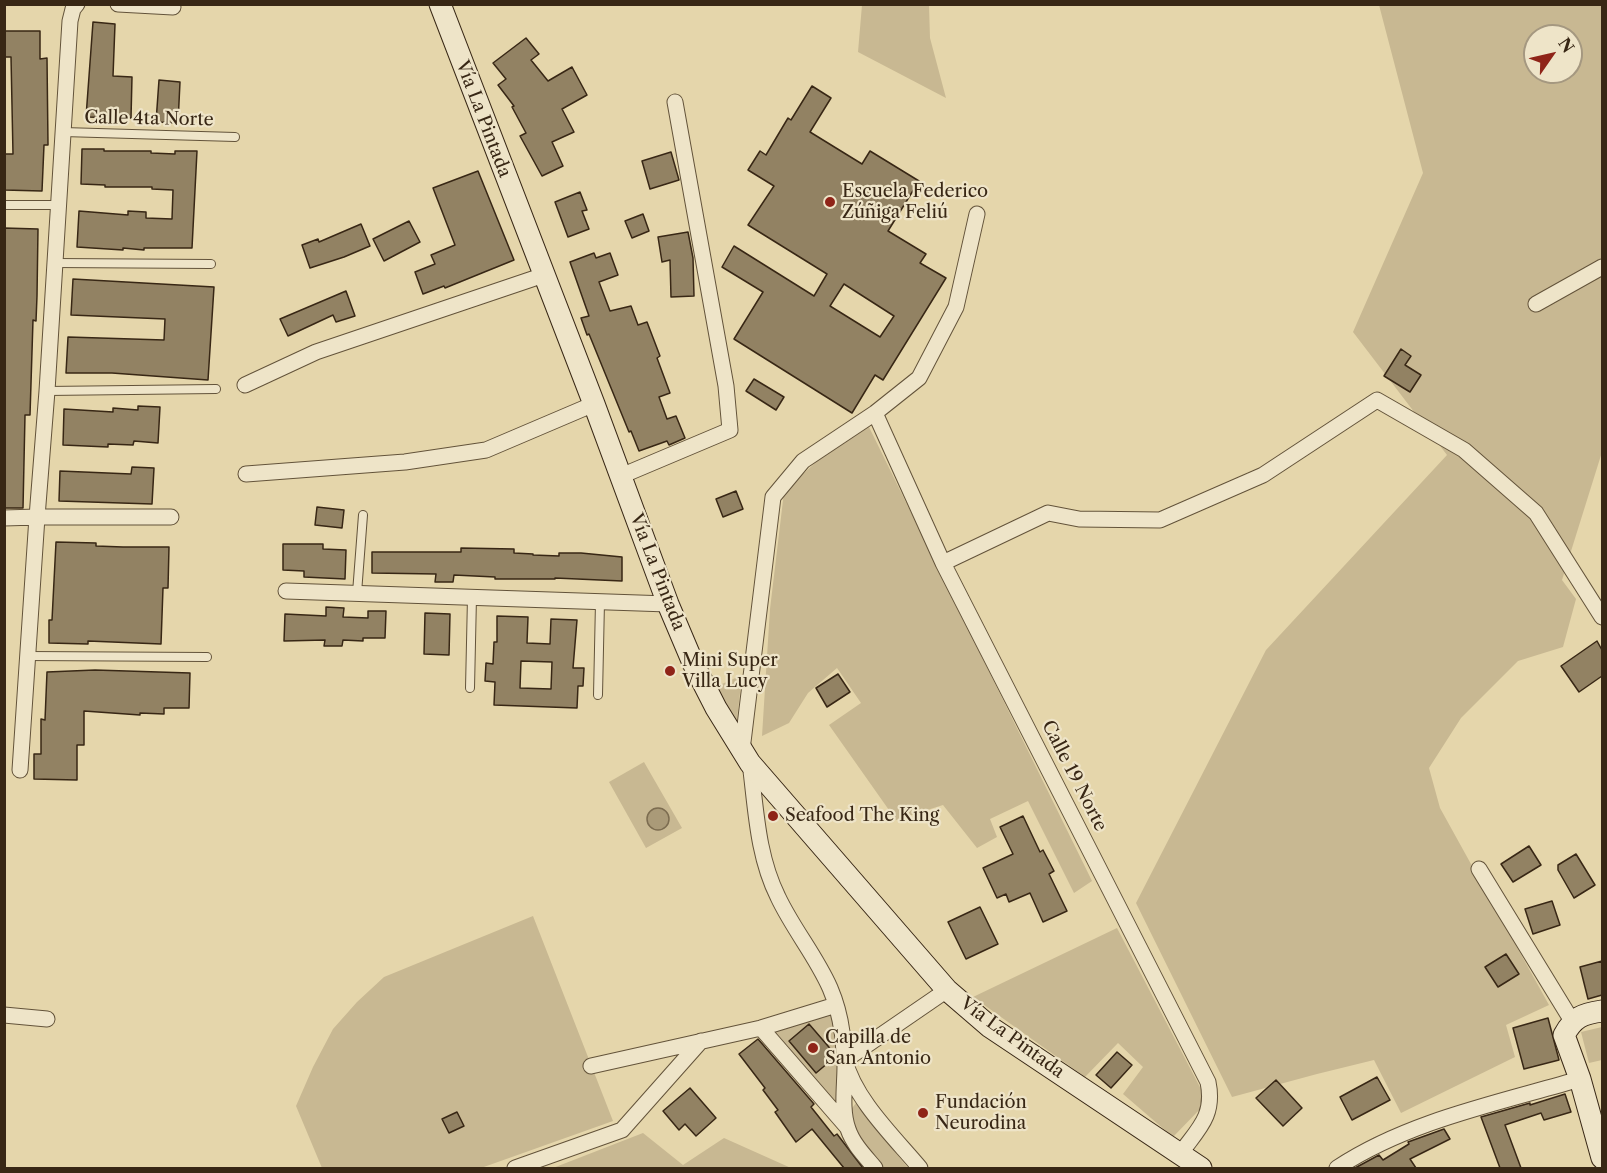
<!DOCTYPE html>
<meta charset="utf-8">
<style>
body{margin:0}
#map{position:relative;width:1607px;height:1173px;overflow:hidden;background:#e5d6ab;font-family:"Libre Caslon Text",serif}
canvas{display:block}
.frame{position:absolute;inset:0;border:6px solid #382715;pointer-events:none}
.north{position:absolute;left:1523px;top:24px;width:60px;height:60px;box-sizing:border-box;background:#eee4c8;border:2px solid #a59880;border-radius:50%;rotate:56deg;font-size:16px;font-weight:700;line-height:24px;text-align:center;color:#382715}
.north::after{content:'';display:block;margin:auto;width:21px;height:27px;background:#8f2418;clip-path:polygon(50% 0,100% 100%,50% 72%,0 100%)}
</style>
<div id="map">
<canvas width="1607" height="1173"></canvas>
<div class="frame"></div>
<div class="north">N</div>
</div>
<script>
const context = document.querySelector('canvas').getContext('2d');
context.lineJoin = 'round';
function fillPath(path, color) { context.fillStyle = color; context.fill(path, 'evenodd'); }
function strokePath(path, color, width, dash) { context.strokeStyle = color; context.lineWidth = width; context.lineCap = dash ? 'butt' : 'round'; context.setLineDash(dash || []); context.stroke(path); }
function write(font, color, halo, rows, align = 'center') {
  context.font = font + ' "Libre Caslon Text",serif'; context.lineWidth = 4.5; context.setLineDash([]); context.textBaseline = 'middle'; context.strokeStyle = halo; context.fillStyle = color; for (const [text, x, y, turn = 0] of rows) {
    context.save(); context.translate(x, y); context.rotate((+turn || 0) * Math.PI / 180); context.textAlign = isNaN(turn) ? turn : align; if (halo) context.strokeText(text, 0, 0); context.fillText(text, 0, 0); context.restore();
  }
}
fillPath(new Path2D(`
 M862 5H929L930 38 946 98 858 52Z
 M1379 5H1602V452L1562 580 1576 599 1563 647 1518 661 1461 718 1429 768 1440 808 1549 1005 1506 1025 1515 1057 1401 1113 1374 1060 1317 1074 1232 1097 1136 903 1266 650 1447 455 1353 332 1423 173ZM1535 36H1571V72H1535Z
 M869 427 1092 881 1074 893 1028 801 990 819 997 837 977 848 943 805 896 820 829 725 861 703 837 668 808 693 789 723 762 736 770 609 784 492 817 461Z
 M742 675 736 728 713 688Z
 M644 762 682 828 646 848 609 782Z
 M533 916 613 1121 481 1168H322L296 1106 313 1067 333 1029 357 1002 384 977Z
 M1117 928 1202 1091 1203 1106 1173 1137 1123 1094 1143 1067 1118 1043 1085 1077 973 997Z
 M832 1010 835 1038 842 1059 841 1112 771 1027Z
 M1602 1027V1060L1589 1063 1581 1032Z
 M856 1103 908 1168H884L852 1128 849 1112Z
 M643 1133 683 1165 724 1138 791 1168H553Z`), '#c8b892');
const water = new Path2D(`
 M647 819a11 11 0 1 1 22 0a11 11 0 1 1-22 0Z`);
fillPath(water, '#aa9a78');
strokePath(water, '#7c6c50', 1.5);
const building = new Path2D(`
 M93 22 115 24 113 76 132 77 131 118 86 117Z
 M4 31H40V59L47 58 48 145H44L42 191 4 190V154H13L11 57H4Z
 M526 38 539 54 531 60 548 81 572 67 587 95 562 109 574 132 552 142 563 166 542 176 520 136 526 133 512 107 514 106 498 85 506 79 493 63Z
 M159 80 180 82 178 123 156 122Z
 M812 86 831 98 810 132 862 164 870 151 919 181 888 231 926 254 920 263 946 278 883 380 875 375 852 413 734 339 763 292 722 267 734 246 814 296 827 274 748 225 774 186 748 170 760 151 766 155 788 118 791 120ZM844 284 894 316 880 337 830 306Z
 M82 149H104V151H151V153L175 154V151H197L192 248H144V250L123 248V250L77 247 79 211 128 215V211L146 212V218L172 219 173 190 152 189V187H105V185L81 184Z
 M671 152 679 180 650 189 642 161Z
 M478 171 514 260 445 288 444 286 423 294 415 272 435 264 431 255 455 245 433 188Z
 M580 192 587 210 582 211 589 229 568 237 555 202Z
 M643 214 649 231 632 238 625 221Z
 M409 221 420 242 384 261 373 239Z
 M361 224 370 246 344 257 310 268 302 245 318 239 319 242Z
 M4 228 38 229 37 296 36 321 33 320 30 415H25L23 508H4Z
 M688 232 693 258 694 296 671 297 670 260 662 262 658 237Z
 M594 253 596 258 610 253 618 275 599 282 610 311 631 306 638 325 647 322 660 356 657 358 670 393 659 397 667 419 676 416 685 438 669 445 667 441 639 451 631 431 629 432 589 334 587 335 581 318 589 316 570 262Z
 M73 279 214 287 208 380 112 373H66L68 337 164 340 165 319 71 315Z
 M346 291 355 316 336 322 333 315 288 336 280 319Z
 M1401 349 1411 356 1405 365 1421 375 1410 392 1384 376Z
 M754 379 784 397 776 410 746 391Z
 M138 406 160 407 158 443 134 441 133 445 108 444V447L63 445 64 409 113 412V408L138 410Z
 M132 467 154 468 152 504 59 501 60 471 131 474Z
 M736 491 743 509 723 517 716 499Z
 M317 507 344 510 342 528 315 525Z
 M56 542 96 543V546L123 547H169L168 588H163L161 644 88 641V644L49 643V620H52Z
 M283 544H323V549L346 550 345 579 304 577V571L283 570Z
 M461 548 514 549V553L533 554V555L559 556V553H581L622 557V581L555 578V579H495V577L454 575 453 582H435L436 574 372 573V552H461Z
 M326 607 344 608 343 617 368 618V611H386L385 638H363V641L343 640 342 646H324L325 640 284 641 285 614 326 616Z
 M425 613 450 614 449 655 424 654Z
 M497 616 528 617 527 643 550 644 551 619 577 620 573 668H584L583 686H578L577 708 494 705 495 682 485 681 486 663 493 664 494 642H497ZM521 661 552 662 551 689 520 688Z
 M1597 641 1602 650V676L1579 692 1561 666Z
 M95 670 190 673 189 708H164V714L140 713V715L84 711V745H77V780L34 779V754H41V719L45 720 47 672Z
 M838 674 850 692 827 707 816 688Z
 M1023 816 1040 852 1043 850 1054 871 1049 874 1067 911 1043 922 1030 893 1009 902 1006 894 997 898 983 868 1013 854 1000 827Z
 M1529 846 1541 865 1513 882 1501 864Z
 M1576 854 1595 885 1574 898 1558 870V865Z
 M1552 901 1560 925 1533 934 1525 909Z
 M980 907 998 944 966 959 948 922Z
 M1506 954 1519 974 1498 987 1485 967Z
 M1602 961V995L1588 999 1580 967Z
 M1548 1018 1559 1060 1524 1069 1513 1028Z
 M809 1024 834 1053 835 1057 816 1073 789 1041Z
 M758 1039 814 1104 811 1107 834 1136 837 1134 863 1168H844L812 1129 796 1142 775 1112 778 1110 763 1090 765 1088 739 1054Z
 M1117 1052 1132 1065 1111 1088 1096 1075Z
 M1377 1077 1390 1100 1352 1120 1340 1097Z
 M1276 1080 1302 1108 1283 1126 1256 1098Z
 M690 1088 716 1118 696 1136 685 1124 679 1130 663 1111Z
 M1565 1094 1571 1112 1544 1120 1541 1113 1505 1125 1521 1168H1500L1481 1117 1530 1103V1105Z
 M457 1112 464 1126 449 1133 442 1119Z
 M1444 1129 1450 1139 1410 1159 1416 1168H1355L1379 1155 1383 1160 1409 1144 1408 1142Z`);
fillPath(building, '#928263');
strokePath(building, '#382715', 1.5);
const service = new Path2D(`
 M63 132 235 137
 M4 205H59
 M55 263 211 264
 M47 391 216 389
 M357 593 363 515
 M27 656 207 657
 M470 688 472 597
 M598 695 600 602`);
const minor = new Path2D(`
 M118 4 173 7
 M1536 304 1602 267
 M245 385 316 352 544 275
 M875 413 943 563 1208 1082C1215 1116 1198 1129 1180 1154
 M246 474 405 462 486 450 594 404
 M621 476 730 430 726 386 675 102
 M4 518 37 517 47 391 70 21 73 9 77 4
 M943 563 1048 513 1079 519 1160 520 1263 475 1377 400 1464 450 1536 513 1602 617
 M286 591 668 604
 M742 750 773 497 803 461 875 413 919 378 956 307 977 214
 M750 763C756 808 757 855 778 897 793 929 816 956 830 988 836 1002 840 1017 842 1032 844 1041 843 1051 845 1060 854 1099 895 1138 920 1168
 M20 770 37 517H171
 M1479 869 1572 1021
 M4 1015 47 1019
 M761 1028 847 1127
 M845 1060 947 990
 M591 1066 761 1028 836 1005
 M845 1066C845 1086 841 1110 848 1129 853 1144 865 1156 875 1168
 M515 1168 622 1130 701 1041
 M1337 1168C1408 1121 1498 1103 1580 1079`);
const secondary = new Path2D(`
 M440 4 594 404 668 604 693 663 716 708 750 763 947 990 990 1027 1201 1168
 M1602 1011C1582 1014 1574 1017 1564 1035L1580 1079 1602 1158`);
strokePath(service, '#63533a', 10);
strokePath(minor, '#63533a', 17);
strokePath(secondary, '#382715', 23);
strokePath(service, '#eee4c8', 8);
strokePath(minor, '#eee4c8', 15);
strokePath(secondary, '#eee4c8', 21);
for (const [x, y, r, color] of [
 [830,202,6,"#8f2418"],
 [670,671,6,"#8f2418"],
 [773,816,6,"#8f2418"],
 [813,1048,6,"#8f2418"],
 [923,1113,6,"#8f2418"]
]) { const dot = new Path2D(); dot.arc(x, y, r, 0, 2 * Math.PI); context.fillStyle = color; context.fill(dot); strokePath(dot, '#eee4c8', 2); }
write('18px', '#382715', '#eee4c8', [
 ["Calle 4ta Norte",149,119,1],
 ["Vía La Pintada",483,119,69],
 ["Vía La Pintada",657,572,69],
 ["Calle 19 Norte",1074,776,63],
 ["Vía La Pintada",1012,1038,36]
]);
write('18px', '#382715', '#eee4c8', [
 ["Escuela Federico",842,192],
 ["Zúñiga Feliú",842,213],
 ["Mini Super",682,661],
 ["Villa Lucy",682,682],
 ["Seafood The King",785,816],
 ["Capilla de",825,1038],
 ["San Antonio",825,1059],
 ["Fundación",935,1103],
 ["Neurodina",935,1124]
], 'left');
</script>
